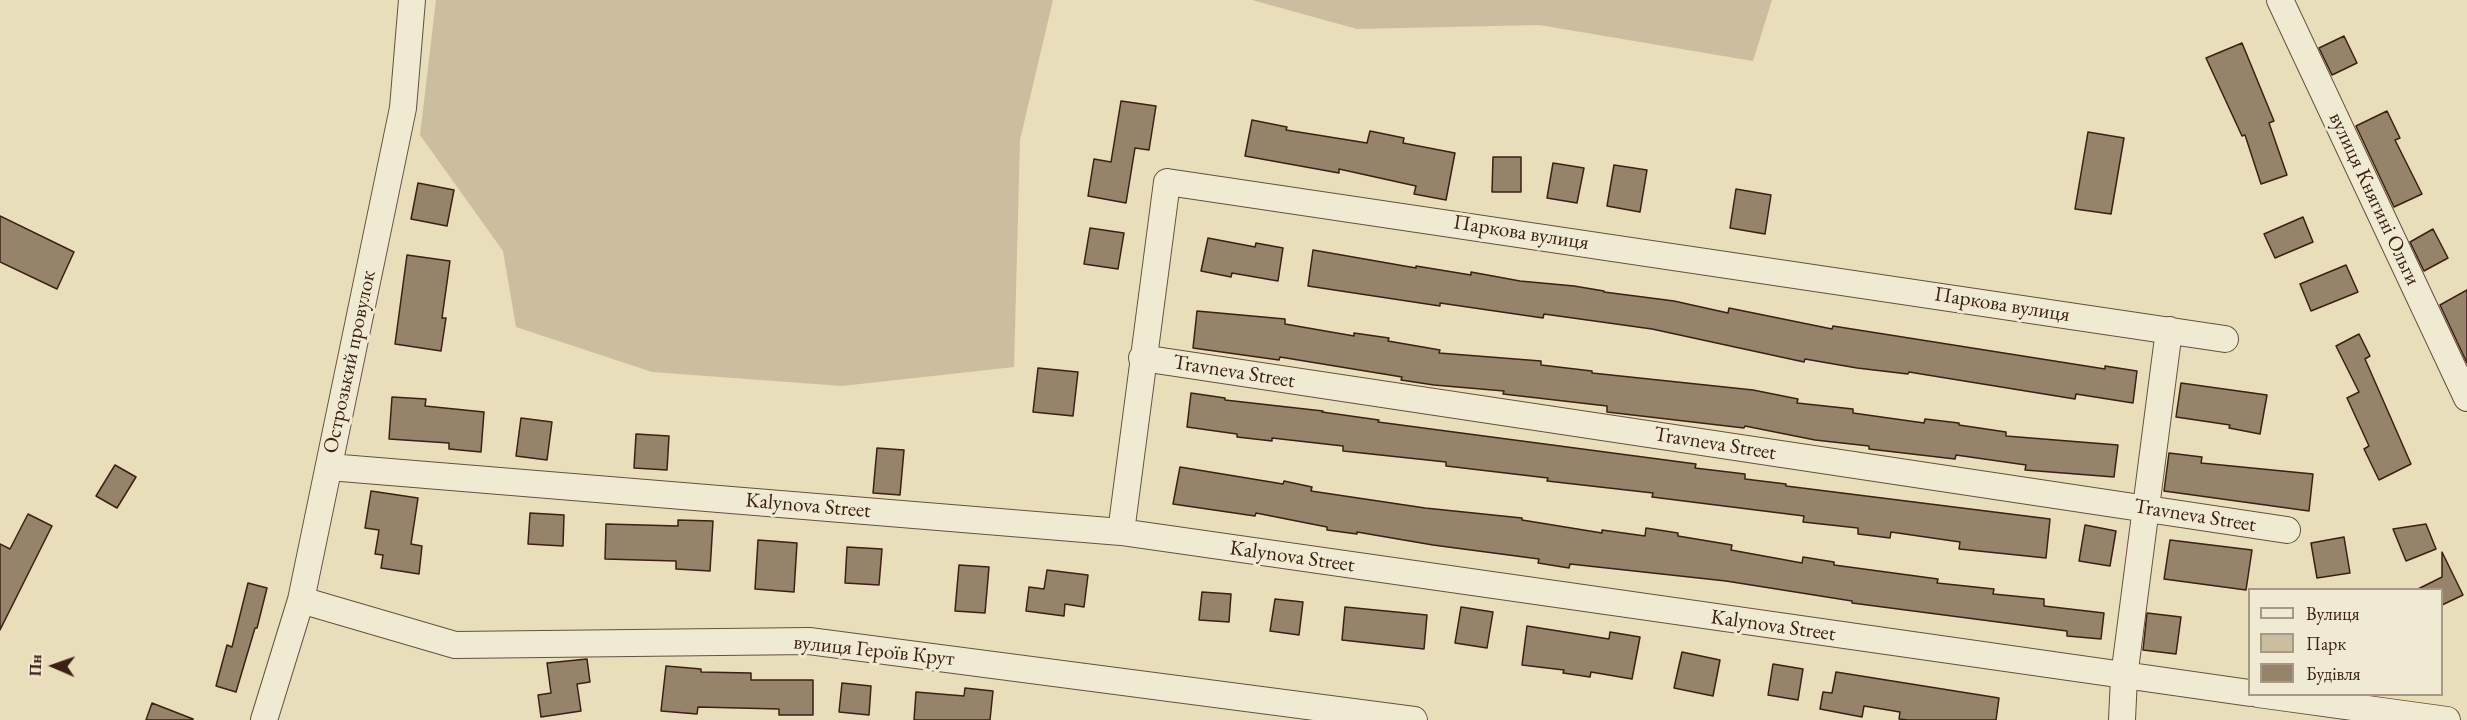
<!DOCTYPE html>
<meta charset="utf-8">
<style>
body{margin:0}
#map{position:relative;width:2467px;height:720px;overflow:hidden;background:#e9deba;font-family:"EB Garamond",serif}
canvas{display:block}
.legend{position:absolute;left:2248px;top:588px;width:195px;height:108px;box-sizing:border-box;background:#f1ead2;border:2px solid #a89986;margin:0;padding:8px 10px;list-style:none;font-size:18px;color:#3b2013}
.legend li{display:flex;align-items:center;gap:12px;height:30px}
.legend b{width:30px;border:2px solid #a89986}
.north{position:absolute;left:24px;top:636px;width:60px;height:60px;-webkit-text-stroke:4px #f1ead2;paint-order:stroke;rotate:272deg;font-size:16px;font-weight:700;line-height:24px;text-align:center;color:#3b2013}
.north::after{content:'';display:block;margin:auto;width:21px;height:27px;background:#3b2013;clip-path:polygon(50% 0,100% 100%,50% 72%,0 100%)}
</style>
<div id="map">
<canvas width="2467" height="720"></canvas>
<ul class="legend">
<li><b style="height:8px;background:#f1ead2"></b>Вулиця</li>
<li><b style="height:16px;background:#cbbe9e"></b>Парк</li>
<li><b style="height:16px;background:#95836a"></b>Будівля</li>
</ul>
<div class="north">Пн</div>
</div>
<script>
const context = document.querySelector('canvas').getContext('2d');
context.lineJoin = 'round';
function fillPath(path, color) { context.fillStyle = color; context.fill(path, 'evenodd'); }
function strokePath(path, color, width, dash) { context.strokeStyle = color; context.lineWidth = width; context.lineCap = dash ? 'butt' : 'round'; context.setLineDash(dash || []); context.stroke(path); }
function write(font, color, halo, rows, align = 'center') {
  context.font = font + ' "EB Garamond",serif'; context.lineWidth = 6; context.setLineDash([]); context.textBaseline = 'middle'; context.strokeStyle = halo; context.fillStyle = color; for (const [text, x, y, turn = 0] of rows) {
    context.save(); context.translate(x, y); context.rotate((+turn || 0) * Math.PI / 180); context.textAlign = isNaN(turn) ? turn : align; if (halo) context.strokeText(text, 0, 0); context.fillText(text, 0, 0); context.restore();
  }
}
fillPath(new Path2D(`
 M436 0H1053L1020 140 1014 367 842 386 652 372 516 327 503 251 420 135Z
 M1252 0H1772L1753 61 1539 25 1357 29Z`), '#cbbe9e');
const building = new Path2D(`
 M2344 36 2357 63 2332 75 2319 48Z
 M2242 43 2274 121 2269 123 2287 175 2261 184 2245 135 2242 136 2206 58Z
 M1121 101 1156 106 1149 150 1135 148 1126 203 1088 196 1094 159 1111 162Z
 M2387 111 2400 138 2395 140 2422 194 2394 207 2356 126Z
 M1252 120 1287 127 1286 130 1367 143 1370 131 1404 138 1403 143 1455 153 1446 200 1414 194 1416 186 1339 169V173L1245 156Z
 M2088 132 2124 138 2111 214 2075 209Z
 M1493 157H1521V192H1492Z
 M1553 163 1584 168 1577 203 1547 198Z
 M1614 165 1647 170 1640 212 1607 206Z
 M418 183 454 190 447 226 411 219Z
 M1736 189 1771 195 1765 234 1730 228Z
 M0 216 74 252 57 289 0 262Z
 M2303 217 2313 242 2275 258 2264 234Z
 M1090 228 1124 233 1118 269 1084 264Z
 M2433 229 2448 258 2424 271 2410 242Z
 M1208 238 1255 247 1256 243 1283 248 1278 281 1232 273 1231 277 1201 271Z
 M1313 250 1416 268V266L1471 275V272L1520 281 1574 286 1604 291V292L1674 301 1728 313 1729 308 1832 329 1833 326 2105 369V366L2137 371 2133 403 2076 394 2075 399 1909 372 1908 374 1857 368 1805 359 1804 362 1652 329 1544 314 1543 318 1440 303V306L1308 286Z
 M407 255 450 261 442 318H446L441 351 395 344Z
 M2346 265 2358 292 2311 311 2300 284Z
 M2467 290V363L2440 305Z
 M1197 311 1285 319V324L1354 336V333L1389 338 1388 341 1440 350 1439 353 1541 361V365L1592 371V373L1753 390 1798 399 1797 403 1853 409V413L1924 423 1925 419 1959 423V425L2006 432V436L2118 445 2114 477 2025 470 2026 465 1956 455 1955 459 1869 449V446L1815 440 1745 426 1744 428 1607 412V406L1503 394 1504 391 1434 385 1401 380 1402 377 1280 357 1279 360 1193 348Z
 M2359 334 2370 356 2365 359 2411 464 2379 480 2364 449 2369 446 2347 398 2359 392 2336 346Z
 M1038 368 1078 372 1073 416 1033 412Z
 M2181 383 2267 395 2260 434 2229 428 2230 425 2176 417Z
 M1191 393 1225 398V400L1323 411 1322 412 1379 420 1378 422 1696 464 1695 468 1745 474V479L1786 484V486L2050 519 2046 558 1959 549 1960 542 1891 532 1890 538 1858 534V528L1803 522 1804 516 1652 497 1653 493 1547 481 1548 478 1446 466V462L1343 451V446L1272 438V441L1237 437V434L1187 427Z
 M392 397 426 399 425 406 484 412 481 452 449 449V443L389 439Z
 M521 418 552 422 547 460 516 456Z
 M636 434 669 436 667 470 634 468Z
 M877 448 904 450 900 495 873 493Z
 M2169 453 2202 457 2201 463 2313 474 2309 511 2164 491Z
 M115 465 136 477 117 508 96 496Z
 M1180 467 1283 484 1284 481 1312 487 1311 491 1425 508 1522 518V520L1602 533V530L1645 536 1646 528 1678 533V536L1732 545 1731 550 1802 563 1803 557 1834 562V565L1938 579 1937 583 1994 589 1993 594 2044 599V606L2104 613 2101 639 2067 636V631L1852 603V601L1726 581 1570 564 1569 568 1538 563 1539 559 1433 545 1357 532V534L1327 530V527L1256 513 1255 516 1173 504Z
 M371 491 418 498 411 544 422 546 419 574 381 568 383 555 375 554 379 530 365 528Z
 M530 513 564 515 563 546 528 544Z
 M28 514 52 526 0 630V544L10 549Z
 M678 520 713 521 710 571 676 569V561L605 559 606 524 678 526Z
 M2426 524 2436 549 2406 561 2393 529Z
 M2085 525 2116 531 2110 566 2079 561Z
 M2344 537 2350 573 2317 578 2311 543Z
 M758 540 797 543 794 592 755 589Z
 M2170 540 2252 550 2246 590 2164 579Z
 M847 547 882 549 879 585 845 583Z
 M2442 552 2463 595 2442 605V590H2416L2442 577Z
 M959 565 989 567 985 613 955 611Z
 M1047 570 1088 575 1084 607 1065 604 1064 616 1026 611 1029 587 1044 589Z
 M248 583 267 588 257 628H255L236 692 216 686 227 645 232 647Z
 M1202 592 1231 594 1229 622 1199 620Z
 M1275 599 1303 602 1299 635 1270 631Z
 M1345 607 1427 615 1424 649 1342 640Z
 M1461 607 1493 612 1487 648 1455 643Z
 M2147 613 2181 617 2176 654 2143 650Z
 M1527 626 1609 639 1610 632 1640 637 1632 679 1591 672 1590 677 1563 673 1564 670 1522 665Z
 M1682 652 1720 660 1713 696 1674 688Z
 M587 659 590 682 577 684 581 711 541 717 538 695 551 693 547 663Z
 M1773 664 1803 669 1798 700 1768 695Z
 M666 666 701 669V672L751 673V680H813V715H779V709L698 707 697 714 661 711Z
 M1836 672 1999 698 1996 720H1908L1899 719 1900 712 1864 706 1862 717 1820 709 1823 692 1832 693Z
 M842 683 871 686 869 715 839 712Z
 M965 688 993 691 990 720H914L916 692 964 696Z
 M152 703 193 719V720H146Z`);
fillPath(building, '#95836a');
strokePath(building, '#3b2013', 1.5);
const minor = new Path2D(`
 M2280 0 2467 398
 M1142 358 2287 530
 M329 467 1121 532 2250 693
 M1121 532 1167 182 2225 339
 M301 600 455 645 809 641 1414 720
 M2258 694 2447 720
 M264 720 301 600 403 108 412 0
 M2122 720 2124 677 2169 330`);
strokePath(minor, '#66503d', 28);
strokePath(minor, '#f1ead2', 26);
write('21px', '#3b2013', '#f1ead2', [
 ["вулиця Княгині Ольги",2374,199,65],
 ["Паркова вулиця",1521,233,9],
 ["Паркова вулиця",2002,305,9],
 ["Острозький провулок",350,362,-78],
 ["Travneva Street",1234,372,9],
 ["Travneva Street",1715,444,9],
 ["Kalynova Street",808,506,5],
 ["Travneva Street",2195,516,9],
 ["Kalynova Street",1292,557,8],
 ["Kalynova Street",1773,626,8],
 ["вулиця Героїв Крут",874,651,6]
]);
</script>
